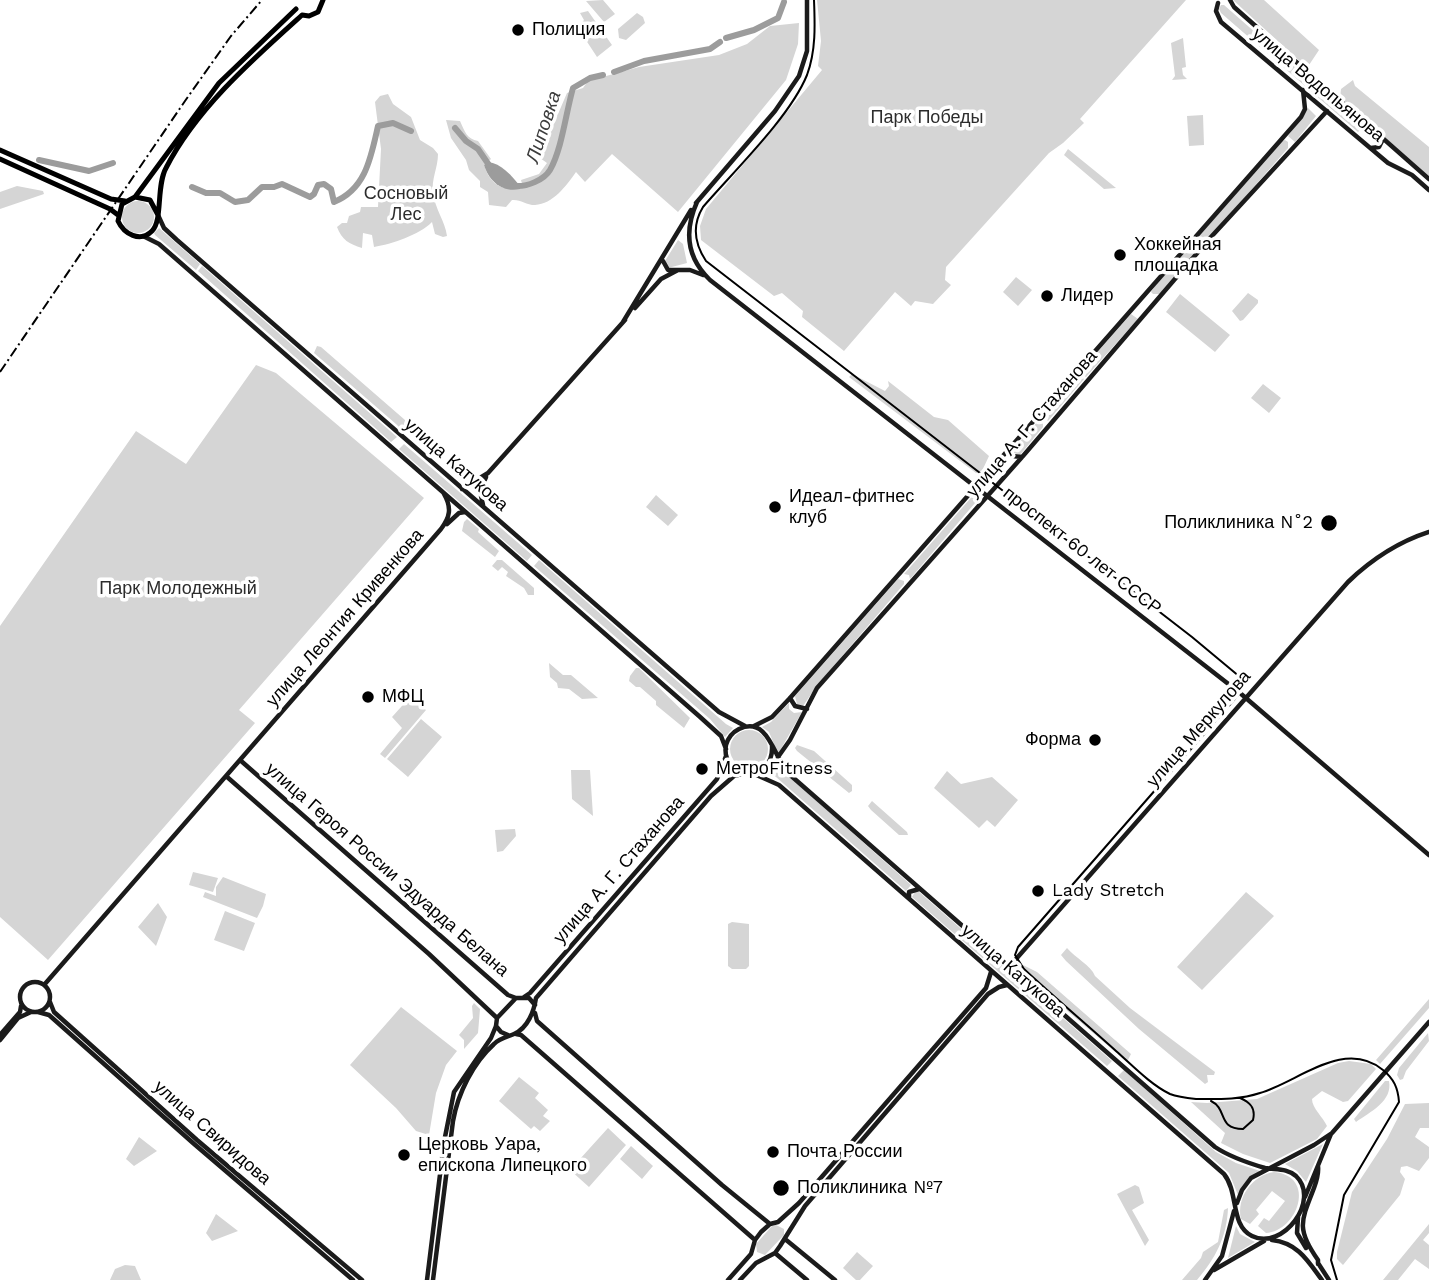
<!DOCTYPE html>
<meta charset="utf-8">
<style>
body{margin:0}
canvas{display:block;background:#fff}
</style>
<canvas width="1429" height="1280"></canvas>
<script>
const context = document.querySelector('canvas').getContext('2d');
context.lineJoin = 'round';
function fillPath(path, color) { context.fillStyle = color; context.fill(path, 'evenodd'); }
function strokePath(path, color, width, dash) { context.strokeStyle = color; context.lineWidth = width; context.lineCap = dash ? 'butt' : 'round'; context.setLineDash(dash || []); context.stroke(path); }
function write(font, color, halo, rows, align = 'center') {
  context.font = font + ' "Work Sans",sans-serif'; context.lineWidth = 7; context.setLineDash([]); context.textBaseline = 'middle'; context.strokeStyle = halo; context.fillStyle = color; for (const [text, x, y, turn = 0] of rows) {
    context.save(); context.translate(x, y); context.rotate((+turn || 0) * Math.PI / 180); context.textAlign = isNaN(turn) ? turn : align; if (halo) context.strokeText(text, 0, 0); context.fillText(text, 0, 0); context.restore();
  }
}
fillPath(new Path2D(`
 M603 0 615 14 604 22 586 1Z
 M817 0H1186L1080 119 1084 123 1063 143 1049 153 946 267 945 280 951 285 933 304 915 301 911 306 895 292 844 351 802 317 803 311 782 293 774 296 701 240 700 226 706 209 822 70 818 66 821 41Z
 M1233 0H1264L1319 50 1309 65H1304Z
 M1221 5H1224L1363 127 1358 132 1221 13 1219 9Z
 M588 11 612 45 597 57 578 28 584 20 580 13Z
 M637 13 643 17 645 23 626 40 619 38 618 29Z
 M799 23 798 44 786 80 678 212 612 154 585 182 576 172C566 186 553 204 535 205 526 205 520 199 512 200L506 207 489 205 488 192 480 187V181L469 170 466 160 451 138 446 120 460 121C465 132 467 139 478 141L491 159 484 165C490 185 503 192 523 188L521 180 539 174 547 163 540 158 542 131 547 122 550 123 558 114 567 93 583 88 588 81 639 67 719 55 747 44 770 26Z
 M1183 38 1186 67 1182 68 1183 75 1187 79 1172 80 1175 76 1171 43Z
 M1353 80 1355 86 1429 147V176L1340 98 1341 89Z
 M388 94 393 104 411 117 420 140 433 148 438 154C438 168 431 179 433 193 435 209 445 221 447 236L443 237 435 234 432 222C419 235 392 244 374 247L372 235 363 233 362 248C349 244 342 240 337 227L342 223H347L349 216 360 212 361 207H378L381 149 375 102 380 96Z
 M1308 108 1316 116 1295 142 1288 136Z
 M1203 115 1204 145 1189 146 1187 116Z
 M1285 140 1288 142V148L1160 294H1153L1151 292 1155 286 1282 141Z
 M1068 149 1116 188 1104 189 1064 155Z
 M17 186 43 191 44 194 0 209V192Z
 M122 217a16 16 0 1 1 32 0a16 16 0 1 1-32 0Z
 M159 228 200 264 196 270 155 235 154 233Z
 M678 240 683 244 687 263 668 268 665 261Z
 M202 266 397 437 391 442 198 271Z
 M1016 277 1032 290 1018 306 1003 292Z
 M1248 293 1258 300V303L1243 320 1240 321 1232 311Z
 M1180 294 1230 335 1215 352 1166 312Z
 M1131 314 1138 319 1086 377 1079 373Z
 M317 346 321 347 405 420 404 426 400 428 396 424 314 353Z
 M256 365 276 373 424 498 239 710 255 723 48 960 0 917V626L136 431 186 464Z
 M852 374 885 391 889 386 888 381 934 417 948 420 989 456 982 471 976 473 849 377Z
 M1078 374 1084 379 1048 421 1042 415Z
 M1263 384 1281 398 1269 413 1251 398Z
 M1039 420 1043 422V427L1020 455 1014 453V448Z
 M404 444 532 555 527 561 399 449Z
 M976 492 981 496 910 579 909 575 904 574Z
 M656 495 678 515 668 526 646 507Z
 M467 519 479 529 478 532 499 551 495 557 462 531 464 522Z
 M497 560H502L534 588V595H528L524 588 506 576 508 572 502 567 498 571 492 566Z
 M539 560 726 724 733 728 725 737 710 719 534 566Z
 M898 579 904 581V584L818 684 803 706 797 704 795 696Z
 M549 663 563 675H571L598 698 582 699 569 689 558 688 557 683 550 677Z
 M636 668H639L690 718 684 728 656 705V701L640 687H636L629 681 630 676Z
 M410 697 426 710 385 758 380 754 402 728 392 717Z
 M789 703V709L794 713 802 712 778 754 769 732 762 727 771 722Z
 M421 719 442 737 408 777 387 759Z
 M730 749a19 19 0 1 1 38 0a19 19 0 1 1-38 0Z
 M797 745 814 751 852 785V791L849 793 797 751 795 748Z
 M777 762 782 770 911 885 906 891 776 777 765 770Z
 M571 770H590L593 816 572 799Z
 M947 771 961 784 992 777 1018 800 995 827 987 820 979 828 934 788Z
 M872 801 907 832 908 835H899L871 810 868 806Z
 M515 829 516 836 503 851 497 852 495 830Z
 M193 872 218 878 213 892 189 885Z
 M223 877 266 894 263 906 257 918 203 897 205 892 216 896V887Z
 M918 891 1112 1061 1107 1066 912 897 915 892Z
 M1246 892 1274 916 1202 990 1177 967Z
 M158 903 167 917 156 946 138 927Z
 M225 911 255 923 244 951 214 940Z
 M732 922 749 924V966L746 969H732L728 966V924Z
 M1067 948C1075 958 1091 965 1095 976L1130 1008 1215 1072 1214 1075H1207L1208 1082 1205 1084 1139 1029 1066 961 1061 955Z
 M1023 965 1037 972 1131 1054 1127 1062 1022 972 1020 967Z
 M1429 999V1008L1380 1064 1376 1060Z
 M474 1003 480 1009 478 1033 464 1049V1040L459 1035 473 1018 472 1006Z
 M401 1007 457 1051 446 1065 436 1093 429 1135 416 1131 396 1108 350 1065Z
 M1428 1033 1429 1041 1406 1071 1403 1079 1400 1080 1397 1075 1399 1068Z
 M1349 1061 1371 1064 1376 1069 1348 1101 1343 1102 1322 1091 1312 1099C1312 1108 1323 1117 1327 1126L1317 1139 1270 1163 1243 1154 1221 1143 1225 1133 1191 1102 1207 1103 1257 1099 1338 1063Z
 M1124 1070 1216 1152 1236 1163 1260 1171 1238 1195 1229 1173 1118 1076Z
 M519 1077 539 1093 535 1098 548 1110 543 1116 550 1121 540 1131 534 1126 531 1129 499 1101Z
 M1385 1081H1389C1393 1101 1370 1112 1356 1122L1354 1119Z
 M1429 1103V1128H1420L1415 1137 1429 1147V1158L1419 1171 1407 1166 1401 1167 1400 1172 1405 1179 1400 1195 1343 1265 1337 1259V1252L1352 1192 1387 1139 1405 1104Z
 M608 1128 626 1145 589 1187 570 1170Z
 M139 1137 157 1151 134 1166 126 1159Z
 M1323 1144 1306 1182 1297 1171 1285 1164Z
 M631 1146 653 1166 642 1179 620 1159Z
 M1274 1172C1317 1176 1298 1231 1266 1233L1258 1226 1264 1218 1269 1221 1285 1201 1272 1191 1256 1210 1259 1214 1250 1224 1241 1219C1236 1197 1253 1175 1274 1172Z
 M1135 1185 1139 1187 1144 1203 1132 1210 1149 1240 1145 1246 1117 1194Z
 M1228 1208C1227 1237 1215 1259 1197 1280H1182L1201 1258 1203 1252 1218 1242 1224 1210Z
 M216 1214 238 1231 212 1241 206 1233Z
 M1429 1224V1233L1423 1240 1429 1245V1269L1415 1259 1398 1280H1383Z
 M776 1225 784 1229V1235L765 1255 757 1252 756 1244 772 1226Z
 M1236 1226 1240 1234 1255 1242 1228 1258Z
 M857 1252 873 1266 860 1280H856L843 1268Z
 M125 1265 135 1266 141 1280H110L115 1269Z`), '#d5d5d5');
fillPath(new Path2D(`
 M488 162C501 163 512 176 520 186V189C502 193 489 181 484 165Z`), '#9c9c9c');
strokePath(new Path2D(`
 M726 38 754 30 778 18 784 2
 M614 72 644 61 710 49 720 42
 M455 128 466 141 478 149 491 168
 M39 160 89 171 113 163
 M515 186C527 187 544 180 550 170 562 149 566 112 573 88L590 78 603 75
 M192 187 206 193H220L235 202 248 200 262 187H274L282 184 310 197 314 194 318 185 324 184 331 189 334 202C366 189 371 157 378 126L393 123 411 131`), '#9c9c9c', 6);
strokePath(new Path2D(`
 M1230 0 1234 7 1429 179
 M1218 3 1216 11 1221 22 1388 163 1412 175 1429 190
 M1371 148 1379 147 1382 141 1380 137
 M697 202C684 231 686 257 710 280L1240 693 1429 855
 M696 203 775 111 799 76 807 51V0
 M158 215 164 228 177 240 719 712 745 726
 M143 236 159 244 699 716 721 736 726 749
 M663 261 668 270H690L703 275
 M635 308 661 279 678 270
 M623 322 691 210
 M1012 448V456L1022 457
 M462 489 488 473 625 320
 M483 505 480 491 486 477
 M447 524 459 513 465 512
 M790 698 795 706 807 709
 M754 726 772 717 790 698 1301 117 1305 109 1303 90
 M778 757 790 740 817 688 1023 456 1211 237 1327 111
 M240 760 508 995 516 998
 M752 773 779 785 1224 1174C1239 1193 1230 1225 1252 1236 1283 1251 1321 1200 1296 1176 1287 1168 1276 1170 1265 1168 1248 1163 1230 1157 1215 1147L789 774C774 759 769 715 739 729 733 732 728 738 726 745 720 778 774 785 772 746
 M226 776 429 954 497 1018
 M909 898V892L919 889
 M1009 967 1348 582C1371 560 1398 542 1429 532
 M20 997a15 15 0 1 1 30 0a15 15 0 1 1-30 0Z
 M44 985 441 529C450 517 452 508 444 494
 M524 997 530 993 717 779 726 756
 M50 1002 54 1012 197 1140 362 1280
 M38 1012 49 1015 193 1143 353 1280
 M535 1013 537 1021 722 1185 770 1224
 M496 1026 501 1032 508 1035
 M516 1034 521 1035 755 1240
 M0 1035 20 1012 21 1006
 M0 1040 18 1018 31 1012
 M1318 1166C1319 1174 1317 1180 1314 1188 1301 1221 1296 1229 1318 1260V1264
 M1305 1197 1331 1134
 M1237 1203 1242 1190 1251 1178 1314 1145 1332 1133 1429 1022
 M1298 1217 1297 1233 1306 1248
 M785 1239 835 1280
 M1272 1240C1298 1243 1308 1261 1322 1280
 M775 1253 807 1280
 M1318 1263 1329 1280
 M1214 1270 1264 1241
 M427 1280 444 1142 454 1092 491 1038 496 1026 497 1018 516 998H529L535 1005
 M433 1280 453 1121C458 1093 473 1063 494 1044 500 1038 507 1037 514 1034 528 1028 534 1011 536 998L711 796 734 776 746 773
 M728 1280 751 1254 755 1240 761 1232 770 1224 778 1222 799 1203 986 988 991 972
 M740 1280 756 1263 775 1253 780 1246 805 1206 988 994 999 987 1007 985
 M1205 1280 1222 1256 1234 1211`), '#1b1b1b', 4.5);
strokePath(new Path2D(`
 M0 150 111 199 125 201
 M0 159 110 209 118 215
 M135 197 219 83 296 9
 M158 215 150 200 135 197 122 204 118 221C124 234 140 243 152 231 163 220 156 186 166 168 196 109 253 59 302 15L309 16 318 12 323 0`), '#000', 5);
strokePath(new Path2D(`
 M814 0C815 25 816 51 807 75 790 117 734 171 703 207 692 225 694 243 706 261L1192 637 1240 677V693L1018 947 1015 955 1024 969C1054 997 1085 1023 1116 1051 1132 1065 1151 1085 1170 1094 1178 1097 1187 1098 1196 1099 1217 1099 1239 1100 1260 1093 1298 1082 1344 1038 1383 1070 1394 1079 1398 1088 1399 1102L1344 1195 1331 1260 1337 1280
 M1211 1101C1228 1109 1217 1129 1243 1129L1253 1120C1256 1108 1250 1102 1240 1098`), '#000', 2);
strokePath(new Path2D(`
 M0 372 185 101 231 36 262 0`), '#000', 2, [10, 3.5, 2, 3.5]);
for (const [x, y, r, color] of [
 [518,30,7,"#000"],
 [1120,255,7,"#000"],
 [1047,296,7,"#000"],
 [775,507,7,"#000"],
 [1329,523,9,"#000"],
 [368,697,7,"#000"],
 [1095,740,7,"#000"],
 [702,769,7,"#000"],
 [1038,891,7,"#000"],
 [773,1152,7,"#000"],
 [404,1155,7,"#000"],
 [781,1188,9,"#000"]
]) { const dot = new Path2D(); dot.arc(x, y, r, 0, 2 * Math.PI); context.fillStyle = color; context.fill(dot); strokePath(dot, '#fff', 2.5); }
write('18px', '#000', '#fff', [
 ["Полиция",532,30],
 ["Хоккейная",1134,245],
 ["площадка",1134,266],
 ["Лидер",1061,296],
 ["Идеал-фитнес",789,497],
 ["клуб",789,518],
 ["Поликлиника N˚2",1313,523,"right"],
 ["МФЦ",382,697],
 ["Форма",1081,740,"right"],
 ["МетроFitness",716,769],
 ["Lady Stretch",1052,891],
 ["Церковь Уара,",418,1145],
 ["епископа Липецкого",418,1166],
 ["Почта России",787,1152],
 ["Поликлиника №7",797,1188]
], 'left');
write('18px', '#000', '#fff', [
 ["улица Водопьянова",1318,85,40],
 ["улица А. Г. Стаханова",1032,424,-49],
 ["улица Катукова",456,465,41],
 ["проспект 60 лет СССР",1082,551,38],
 ["улица Леонтия Кривенкова",345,618,-49],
 ["улица Меркулова",1199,729,-49],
 ["улица Героя России Эдуарда Белана",387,870,41],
 ["улица А. Г. Стаханова",619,870,-49],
 ["улица Катукова",1013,971,41],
 ["улица Свиридова",212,1133,41]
]);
write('18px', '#2c2c2c', '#fff', [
 ["Парк Победы",927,118],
 ["Сосновый",406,194],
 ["Лес",406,215],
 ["Парк Молодежный",178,589]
]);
write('italic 19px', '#3d3d3d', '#fff', [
 ["Липовка",544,127,-72]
]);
</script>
